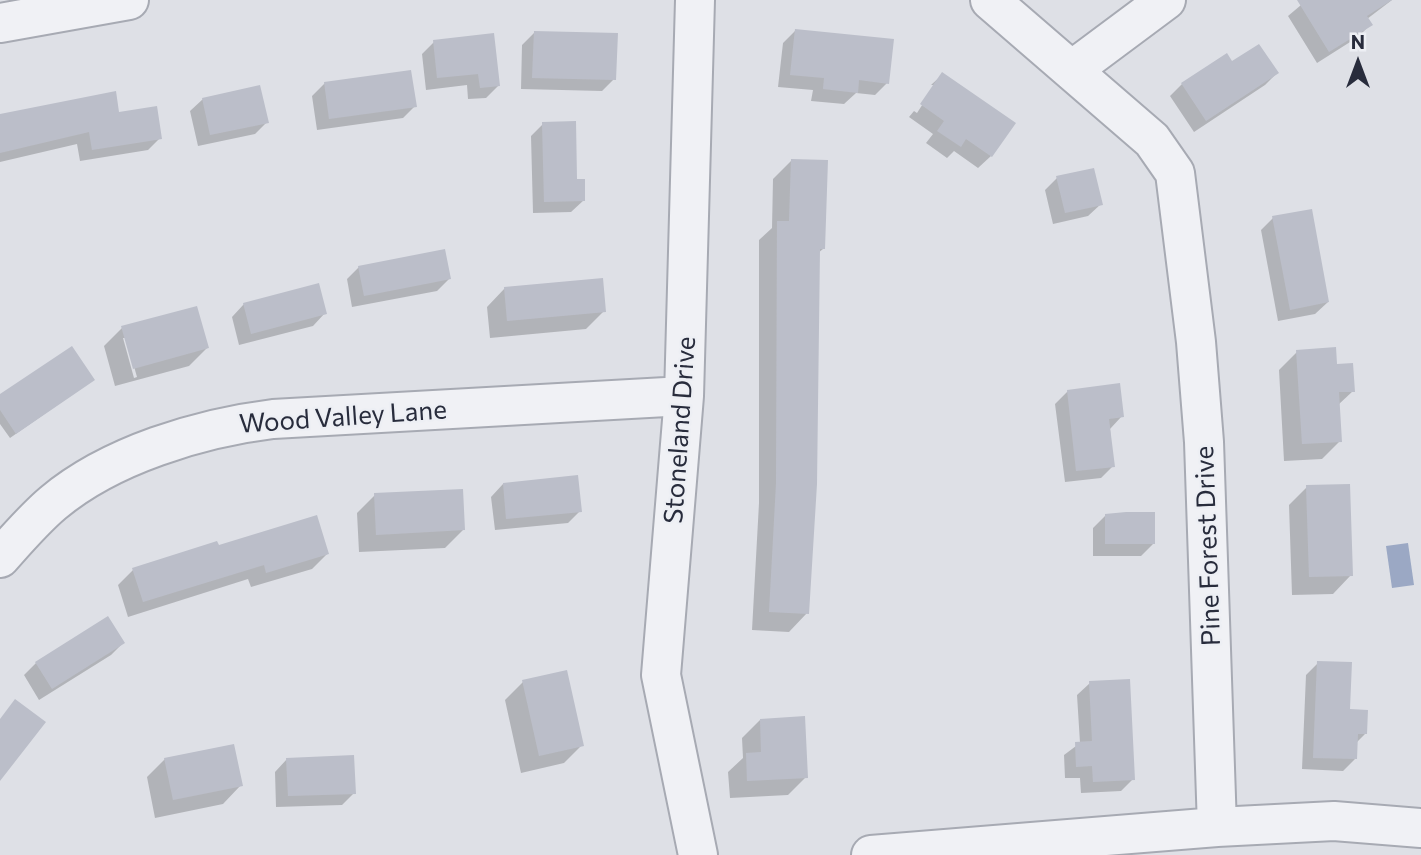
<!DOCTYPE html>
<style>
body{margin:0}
#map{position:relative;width:1421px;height:855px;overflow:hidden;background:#dee0e6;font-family:Commissioner,sans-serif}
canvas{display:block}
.north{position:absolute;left:1323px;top:28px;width:70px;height:70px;-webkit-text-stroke:5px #edeff4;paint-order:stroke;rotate:0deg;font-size:19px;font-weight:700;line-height:28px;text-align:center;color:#282c3c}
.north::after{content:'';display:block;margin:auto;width:24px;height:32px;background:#282c3c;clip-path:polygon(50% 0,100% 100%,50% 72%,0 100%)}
</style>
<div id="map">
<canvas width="1421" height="855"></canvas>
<div class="north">N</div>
</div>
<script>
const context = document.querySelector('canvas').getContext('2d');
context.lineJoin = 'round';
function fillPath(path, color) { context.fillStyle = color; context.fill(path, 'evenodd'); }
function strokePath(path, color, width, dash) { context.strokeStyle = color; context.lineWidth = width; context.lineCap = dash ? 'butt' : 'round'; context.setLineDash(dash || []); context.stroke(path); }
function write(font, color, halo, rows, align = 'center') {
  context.font = font + ' Commissioner,sans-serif'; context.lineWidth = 5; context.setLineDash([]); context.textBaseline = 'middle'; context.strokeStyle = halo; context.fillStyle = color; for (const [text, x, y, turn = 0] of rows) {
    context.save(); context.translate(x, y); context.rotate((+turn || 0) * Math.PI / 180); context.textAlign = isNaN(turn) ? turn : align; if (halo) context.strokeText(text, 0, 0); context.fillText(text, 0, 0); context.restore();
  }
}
fillPath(new Path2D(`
 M1408 543 1414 585 1392 588 1386 546Z`), '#9ba8c4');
fillPath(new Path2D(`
 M1307 0H1392L1367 19 1370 25 1358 37 1317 63 1288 16Z
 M795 31 887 83 875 95 856 93 844 104 811 101 813 90 778 87 783 43Z
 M534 33 614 79 602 91 521 89 522 45Z
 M434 42 499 85 486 98 468 99 467 85 426 90 422 54Z
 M1232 64 1277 73 1265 85 1194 132 1170 96 1182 84Z
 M943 74 991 156 978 168 954 151 947 158 926 143 933 134 909 117 914 111 917 113 935 85H931Z
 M325 83 415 106 403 118 317 130 312 96Z
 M203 99 267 122 255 134 198 146 190 111Z
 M118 114 160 138 148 150 80 161 77 144 0 162V116Z
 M543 124 584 200 571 212 533 213 531 136Z
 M791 161 823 249 818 253 807 613 789 632 752 630 759 503V240L772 228 773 179Z
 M1057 178 1101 204 1088 216 1053 224 1045 190Z
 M1273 218 1328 302 1315 314 1278 321 1261 230Z
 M359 267 449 279 437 291 352 307 347 279Z
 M505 288 604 311 586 329 490 338 487 307Z
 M244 304 325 313 313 326 239 345 232 317Z
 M122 328 207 348 189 366 115 386 104 346ZM123 338H126L137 377 134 378Z
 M1297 352 1336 365 1353 391 1338 405 1340 441 1322 459 1284 461 1279 370Z
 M93 380 10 438 0 424V396Z
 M1068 391 1122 416 1110 429 1113 466 1101 478 1065 482 1055 404Z
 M503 484 580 511 568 523 495 530 491 497Z
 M1307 487 1351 575 1333 594 1292 595 1289 505Z
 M375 495 463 530 445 548 359 552 357 513Z
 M1105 516 1153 544 1141 556H1093V528Z
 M218 547 327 554 312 569 251 587 248 579 128 617 118 585 133 570Z
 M108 618 123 643 111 655 39 700 24 675 36 663Z
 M1318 663 1365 734 1356 743 1355 759 1343 771 1302 769 1306 675Z
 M523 682 582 745 564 763 521 773 505 700Z
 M1090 683 1133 779 1121 791 1081 793 1080 778H1065L1064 755 1080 743 1077 695Z
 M760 720 806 777 788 795 730 798 728 772 743 758 742 738Z
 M165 759 241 785 223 804 155 818 147 777Z
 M287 759 354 793 342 805 276 807 275 772Z`), '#0003');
fillPath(new Path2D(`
 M1297 0H1392L1367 16 1373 25 1329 52Z
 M795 29 894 39 889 84 859 80 858 93 823 89 824 78 790 75Z
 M534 31 618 33 616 80 532 78Z
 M494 33 500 86 480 88 478 74 437 78 433 40Z
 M1259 44 1279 73 1206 121 1181 83 1227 53 1232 61Z
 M411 70 417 107 329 119 324 82Z
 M942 72 1016 123 992 157 966 139 961 147 937 131 944 121 920 104Z
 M260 85 269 123 210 135 202 98Z
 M116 91 119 112 157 106 162 139 92 150 89 132 0 153V114Z
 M576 121 577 179H585V201L544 202 542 122Z
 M791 159 828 160 825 249H820L817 484 809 614 769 612 776 484 777 221H789Z
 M1094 168 1103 205 1065 213 1056 176Z
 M1312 209 1329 302 1290 310 1272 216Z
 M445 249 451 279 364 296 358 266Z
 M603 278 606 312 507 321 504 287Z
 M319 283 327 314 251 334 243 303Z
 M197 306 209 348 133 369 121 326Z
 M72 346 95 380 16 434 0 410V394Z
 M1336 347 1337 364 1353 363 1355 392H1339L1342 442 1302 444 1296 350Z
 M1120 383 1124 417 1109 419 1115 467 1076 471 1067 390Z
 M578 475 582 512 506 519 503 483Z
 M1350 484 1353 576 1309 577 1306 485Z
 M463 489 465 530 376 535 374 493Z
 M1126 512H1155V544H1105V514Z
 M317 515 329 554 266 573 264 565 143 602 132 568 217 541 219 545Z
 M108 616 125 643 52 689 35 662Z
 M1317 661 1352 662 1350 709 1368 710 1367 734H1358L1357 759 1313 758Z
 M567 670 584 746 539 756 522 680Z
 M1130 679 1135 780 1093 782 1092 766 1076 767 1075 742 1092 741 1089 681Z
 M15 699 46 722 0 781V719Z
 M805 716 808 778 747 781 746 753 761 752 760 719Z
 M234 744 243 786 173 800 164 758Z
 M354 755 356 794 288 796 286 758Z`), '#bbbec9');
const minor = new Path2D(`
 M695 0 684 396 661 675 698 855
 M0 23 129 0
 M1072 70 1166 0
 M0 558C17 539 34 519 53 503 110 455 200 428 273 419L684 396
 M1217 827 1334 821 1421 828
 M871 855 1217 827 1204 442 1196 342 1175 173 1152 140 990 0`);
strokePath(minor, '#a7aab3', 42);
strokePath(minor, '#f0f1f5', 38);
write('26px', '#282c3c', '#edeff4', [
 ["Wood Valley Lane",343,417,-4],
 ["Stoneland Drive",680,430,-86],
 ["Pine Forest Drive",1208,546,-92]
]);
</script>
